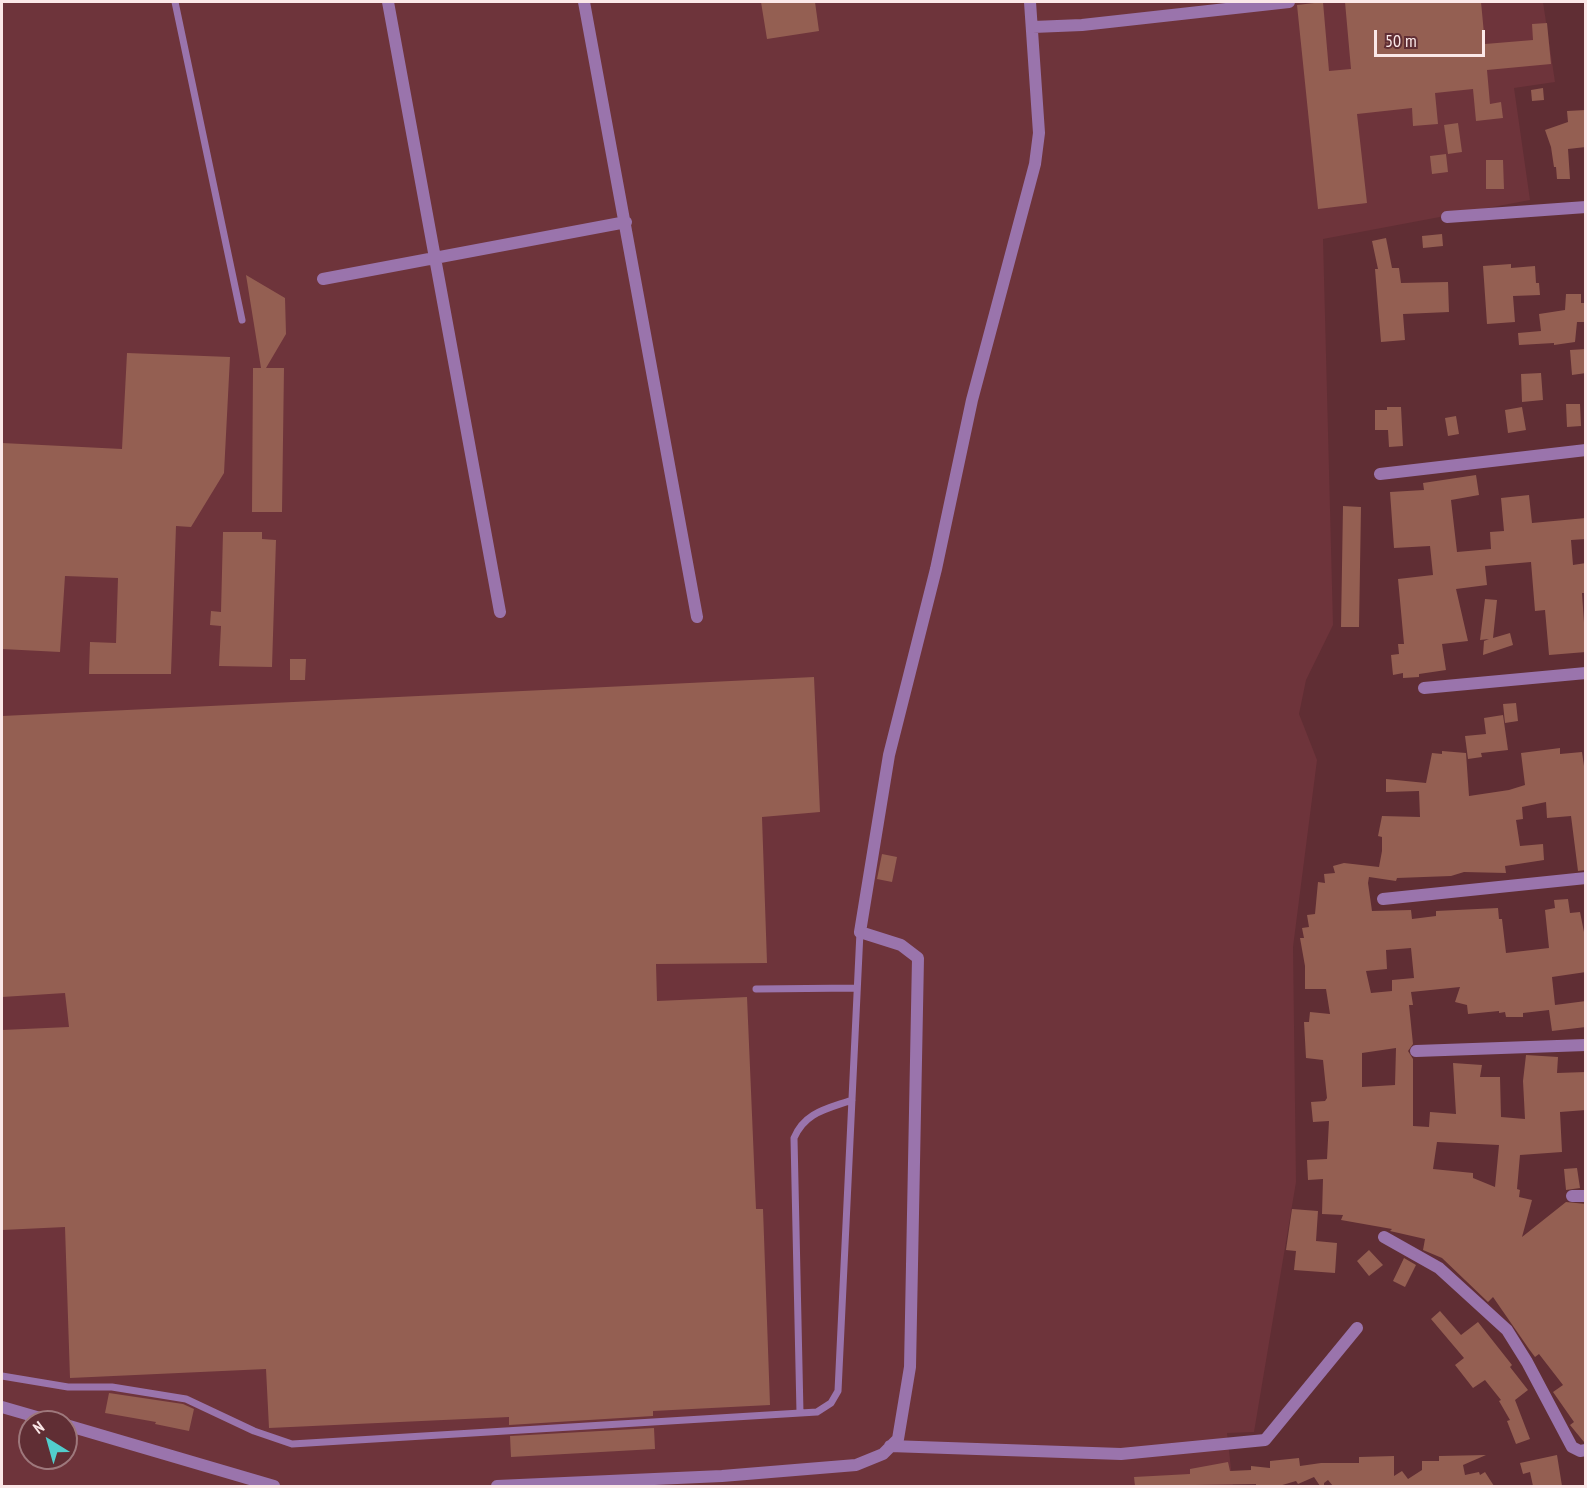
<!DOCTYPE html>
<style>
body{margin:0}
#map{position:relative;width:1587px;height:1488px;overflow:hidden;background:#602e34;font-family:"PT Sans Narrow",sans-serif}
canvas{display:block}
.frame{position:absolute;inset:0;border:3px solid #fbe8e8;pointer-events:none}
.north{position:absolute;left:18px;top:1410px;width:60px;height:60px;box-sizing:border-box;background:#602e34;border:2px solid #9e787c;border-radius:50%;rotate:323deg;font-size:16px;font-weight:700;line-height:24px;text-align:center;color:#fbe8e8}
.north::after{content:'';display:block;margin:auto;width:21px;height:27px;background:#52cdcc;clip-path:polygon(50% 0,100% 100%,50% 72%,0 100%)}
.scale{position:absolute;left:1374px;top:30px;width:111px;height:27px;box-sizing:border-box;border:3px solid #fbe8e8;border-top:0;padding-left:8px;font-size:18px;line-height:21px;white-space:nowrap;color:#fbe8e8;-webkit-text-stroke:4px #602e34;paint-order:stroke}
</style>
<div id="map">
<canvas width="1587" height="1488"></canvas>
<div class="frame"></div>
<div class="north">N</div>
<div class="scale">50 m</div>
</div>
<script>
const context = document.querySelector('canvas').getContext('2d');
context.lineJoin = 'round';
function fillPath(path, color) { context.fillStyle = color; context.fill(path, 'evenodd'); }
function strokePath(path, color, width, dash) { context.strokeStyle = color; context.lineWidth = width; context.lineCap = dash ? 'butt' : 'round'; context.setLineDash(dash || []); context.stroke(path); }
fillPath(new Path2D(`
 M2 2H1543L1555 82 1514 88 1530 200 1323 239 1333 625 1306 680 1299 714 1317 760 1293 947 1296 1182 1254 1432 1227 1433 1233 1486H2ZM30 1422H66V1458H30Z`), '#6e343b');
fillPath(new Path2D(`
 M761 2H815L819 31 767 39Z
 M1323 2 1329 71 1351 69 1345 2H1481L1485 44 1533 40 1532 24 1547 23 1551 64 1487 70 1490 104 1501 102 1503 118 1476 121 1473 89 1435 93 1438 124 1413 126 1412 108 1357 114 1367 203 1318 209 1297 5Z
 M1543 88 1544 100 1532 101 1531 90Z
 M1586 110V147L1568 149 1570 179H1557L1556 167H1554L1551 147 1545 130 1568 122 1567 111Z
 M1458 123 1462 152 1448 154 1444 125Z
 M1446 154 1448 172 1432 174 1430 156Z
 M1486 160H1503L1504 189H1486Z
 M1442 234 1443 246 1423 248 1422 236Z
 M1386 238 1392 268H1399L1401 283 1448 282 1449 312 1403 314 1405 340 1381 342 1375 269H1378L1372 241Z
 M1511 264V268L1535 266 1536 283H1539L1540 295 1513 296 1515 322 1487 324 1483 266Z
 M246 275 285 298 286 334 266 368H284L282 512H252L253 368H261Z
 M1566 294H1581V303H1586V322H1577L1575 342 1554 345V343L1519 345 1518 333 1541 331 1539 314 1565 310Z
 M1586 349V373L1572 375 1570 350Z
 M127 353 230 357 224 473 191 527 176 526 171 674H89L90 642 116 643 118 578 65 576 60 652 2 649V443L122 449Z
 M1541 373 1543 400 1522 402 1521 374Z
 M1566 404H1580L1581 426 1567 427Z
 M1387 407H1401L1403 446 1389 447 1388 430H1375V410H1387Z
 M1522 407 1526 430 1508 433 1505 410Z
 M1456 416 1459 434 1448 436 1445 418Z
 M1476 475 1479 495 1451 500 1457 552 1491 549 1490 532 1504 531 1501 498 1529 495 1532 523 1586 518V539L1571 540 1573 565 1586 563V593H1582L1586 652 1549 655 1545 610 1535 611 1531 562 1485 566 1487 585 1456 589 1468 641 1442 644 1446 670 1419 674V677L1403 678V673L1393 675 1391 655 1399 654 1398 644H1404L1398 579 1433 575 1430 546 1394 548 1390 492 1424 490 1423 483Z
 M1343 506 1361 507 1359 627H1341Z
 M223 532H262V539L276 540 272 667 219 666 221 626 210 625 211 611 221 612Z
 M1485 599 1497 600 1493 638 1510 633 1513 645 1483 655 1484 641 1489 639 1480 640Z
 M290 659H306L305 680H290Z
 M814 677 820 812 762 817 767 963 656 964 657 1001 747 997 756 1209H763L770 1405 653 1411V1416L509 1425V1417L269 1428 266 1369 70 1378 65 1227 2 1230V1030L69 1027 65 993 2 997V716Z
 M1516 703 1518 721 1505 723 1503 704Z
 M1503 715 1508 750 1481 753 1482 757 1468 759 1465 736 1486 734 1484 718Z
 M1560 748V754L1582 752 1586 780V870L1578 871 1571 816 1547 818 1546 802 1522 807 1523 819 1516 820 1520 846 1543 844 1544 860 1505 866 1506 873 1464 872 1451 876 1397 878 1396 881 1369 877 1368 883 1372 911 1411 910 1412 919 1436 916V911L1498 908 1499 919H1502L1506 953 1549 948 1545 910 1555 908 1554 900 1568 899 1570 913 1580 912 1586 942V972L1552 977 1555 1005 1586 1001V1027L1552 1031 1549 1010 1523 1013V1017H1506L1505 1012 1499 1013V1011L1468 1014 1467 1005 1455 1002 1460 987 1411 992 1413 1005H1409L1413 1044 1408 1051 1413 1059V1126L1429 1127 1430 1112 1456 1114 1453 1063 1482 1065 1480 1077H1500L1501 1117 1525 1119 1523 1081 1526 1055 1558 1057 1557 1073 1586 1072V1110L1560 1112 1562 1152 1520 1155 1517 1189 1520 1190 1519 1197 1532 1200 1522 1237 1566 1202 1586 1204 1584 1442 1570 1425 1574 1422 1553 1392 1563 1385 1539 1354 1535 1357 1529 1349 1493 1297 1488 1302 1442 1258 1423 1250 1425 1239 1390 1231 1392 1229 1341 1220 1343 1215 1322 1214 1323 1179 1308 1180 1307 1160 1327 1159 1329 1121 1313 1122 1311 1102 1325 1101 1327 1098 1323 1060 1306 1058 1304 1022H1309L1310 1012 1330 1014 1326 989H1305V966L1300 938H1304L1302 928 1309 927 1307 915 1315 914 1318 882 1325 883 1324 874 1335 873 1333 866 1344 863 1379 867 1382 851V837L1378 836 1382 816 1420 817 1419 791 1386 792V779L1426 783 1432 753 1442 754V751L1466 753 1469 796 1509 790 1525 785 1521 753ZM1411 948 1414 978 1392 980V991L1371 993 1366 971 1387 969 1386 950ZM1396 1048 1395 1085 1362 1087V1053ZM1437 1142 1499 1145 1495 1187 1473 1178V1173L1433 1169Z
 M882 854 897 857 892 882 877 879Z
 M1577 1168 1580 1188 1566 1190 1564 1169Z
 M1292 1209 1318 1211 1316 1241 1337 1243 1335 1273 1294 1270 1296 1251 1286 1250Z
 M1369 1250 1383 1265 1369 1276 1357 1261Z
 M1404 1258 1416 1265 1405 1287 1393 1281Z
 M1440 1311 1461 1335 1478 1322 1512 1365 1510 1367 1528 1390 1515 1400 1530 1439 1516 1444 1507 1421 1510 1420 1499 1401 1501 1400 1485 1380 1473 1388 1455 1365 1464 1358 1431 1319Z
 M109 1393 183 1404 194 1409 189 1431 155 1424 156 1422 105 1413Z
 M654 1428 655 1449 511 1457 510 1436Z
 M1486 1455 1463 1465 1465 1475 1479 1472 1480 1475 1485 1472 1494 1486H1333L1328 1480 1324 1483V1486H1320L1314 1477 1298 1484 1296 1481 1279 1486H1256V1484L1135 1486 1134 1477 1190 1474V1469L1228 1462 1230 1471 1251 1470V1466L1270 1468V1461L1299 1458 1300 1466 1321 1463H1359V1457L1394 1456V1476L1402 1471 1408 1479 1422 1470V1461H1439V1456Z
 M1557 1455 1562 1486H1533L1530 1472 1523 1474 1520 1463Z`), '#945f52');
strokePath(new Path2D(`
 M175 2 242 320
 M756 989 857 988
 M2 1376 68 1387H112L186 1399 254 1431 292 1444 817 1412 831 1403 838 1391 860 932
 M800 1413 794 1138C805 1112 827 1109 852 1100`), '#9a74ac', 7);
strokePath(new Path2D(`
 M388 2 500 612
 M584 2 697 617
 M1033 27 1082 25 1289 2
 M1447 217 1586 207
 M323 279 626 222
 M1380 474 1586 450
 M1424 688 1586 673
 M1383 899 1586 878
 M1416 1051 1586 1045
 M1572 1196H1586
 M1384 1237 1439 1268 1507 1330 1527 1362 1572 1447 1580 1451 1586 1450
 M2 1407 54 1422
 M66 1425 274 1486
 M890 1446 1121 1454 1265 1440 1357 1328
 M497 1486 722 1476 856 1465 883 1454 898 1439 910 1367 918 958 901 945 860 932 889 755 936 569 972 400 1035 164 1039 133 1030 2`), '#9a74ac', 12);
</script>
